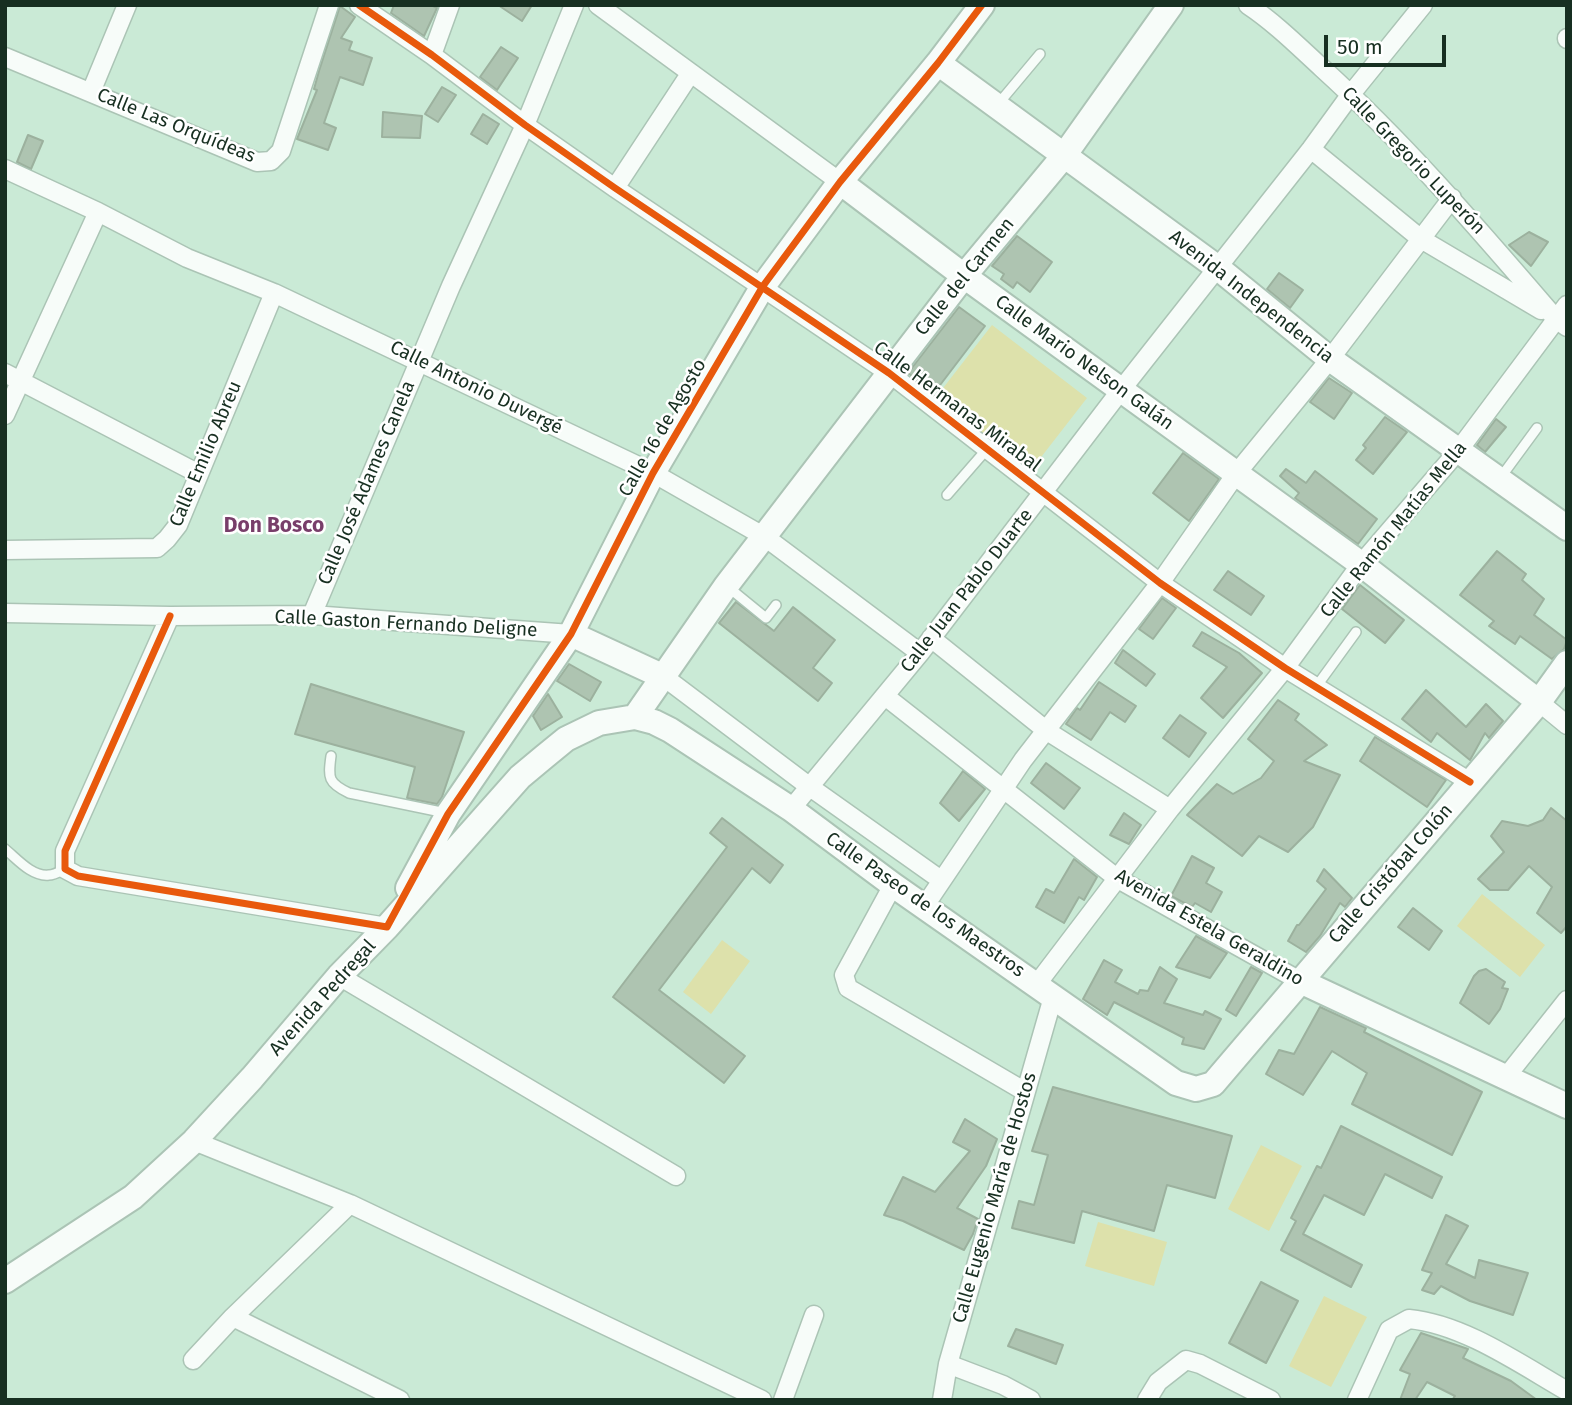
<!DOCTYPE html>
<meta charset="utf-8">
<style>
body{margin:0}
#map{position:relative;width:1572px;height:1405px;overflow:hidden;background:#caead6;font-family:"Fira Sans",sans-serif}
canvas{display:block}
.frame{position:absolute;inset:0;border:7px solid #172f21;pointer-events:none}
.scale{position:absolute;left:1324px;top:35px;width:122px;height:32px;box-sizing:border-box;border:4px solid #172f21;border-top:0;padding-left:9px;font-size:21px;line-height:24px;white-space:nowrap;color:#172f21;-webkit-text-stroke:5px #fff;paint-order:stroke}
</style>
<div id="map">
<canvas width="1572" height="1405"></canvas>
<div class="frame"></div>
<div class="scale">50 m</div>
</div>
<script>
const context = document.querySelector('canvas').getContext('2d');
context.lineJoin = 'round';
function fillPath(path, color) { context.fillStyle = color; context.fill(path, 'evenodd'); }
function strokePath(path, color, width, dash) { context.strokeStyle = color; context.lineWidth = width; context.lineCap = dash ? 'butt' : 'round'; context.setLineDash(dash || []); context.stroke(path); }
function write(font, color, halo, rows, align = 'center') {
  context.font = font + ' "Fira Sans",sans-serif'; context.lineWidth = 5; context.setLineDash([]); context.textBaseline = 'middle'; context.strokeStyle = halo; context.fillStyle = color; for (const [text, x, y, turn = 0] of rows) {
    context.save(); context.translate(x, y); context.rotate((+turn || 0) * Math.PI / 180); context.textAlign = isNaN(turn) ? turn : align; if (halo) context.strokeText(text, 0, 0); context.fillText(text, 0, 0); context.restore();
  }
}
fillPath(new Path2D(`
 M992 325 1087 398 1028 474 933 401Z
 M1482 894 1545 945 1520 977 1457 926Z
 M722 940 750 961 711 1014 683 992Z
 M1261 1145 1302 1166 1269 1231 1228 1209Z
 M1098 1222 1167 1242 1154 1286 1085 1266Z
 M1324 1296 1367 1317 1331 1387 1289 1366Z`), '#dde1ab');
const building = new Path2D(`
 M394 5H431L437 8 424 36 391 13Z
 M498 5H532L522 21Z
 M340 6 355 17 341 38 352 42 349 50 372 58 363 85 340 77 324 123 336 128 328 150 297 139 317 90 314 89 319 71Z
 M501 47 518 58 497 90 480 77Z
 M442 87 456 95 438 122 425 114Z
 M383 112 422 116 420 138 382 137Z
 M483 114 499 124 487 144 471 134Z
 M28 135 43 141 31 169 17 162Z
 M1529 232 1548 242 1531 266 1509 245Z
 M1017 236 1052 262 1030 292 1017 282 1013 288 1001 279 1004 274 992 266Z
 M1279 273 1303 290 1290 308 1267 289Z
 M959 307 985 326 934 393 908 373Z
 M1329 378 1352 393 1334 419 1310 402Z
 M1385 417 1407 432 1373 474 1356 460 1366 448 1363 445Z
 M1496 419 1506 427 1485 452 1477 445Z
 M1183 453 1219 479 1189 521 1153 493Z
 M1286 469 1306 483 1315 471 1377 519 1358 544 1295 498 1299 493 1280 476Z
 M1497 551 1526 574 1522 580 1544 599 1534 615 1567 640 1564 649 1552 659 1520 636 1515 644 1489 626 1494 621 1460 595Z
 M1228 571 1264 596 1251 615 1214 590Z
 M1360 585 1404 620 1385 643 1342 609Z
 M1162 598 1176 608 1153 639 1139 629Z
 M736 602 774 631 793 607 835 640 813 668 832 683 818 701 719 623Z
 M1202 632 1239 653 1262 673 1223 718 1201 698 1227 667 1193 646Z
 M1123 650 1155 674 1146 686 1115 663Z
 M569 664 601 682 590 701 557 681Z
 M1099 682 1136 706 1125 722 1110 712 1091 740 1066 724 1077 708 1080 710Z
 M311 684 464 732 442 797 437 804 407 798 415 767 295 734Z
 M1426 690 1466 727 1486 704 1503 721 1489 738 1485 733 1470 760 1437 733 1431 742 1402 719Z
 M548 694 562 717 541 730 533 716Z
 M1278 700 1299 714 1295 720 1327 745 1304 761 1340 775 1313 827 1288 852 1259 836 1242 856 1187 815 1217 784 1233 794 1261 778 1274 761 1248 739Z
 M1180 715 1206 733 1189 757 1163 738Z
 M1375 737 1446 780 1427 807 1360 761Z
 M1046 763 1080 788 1064 809 1031 783Z
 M963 771 985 789 959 821 940 803Z
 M1551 808 1567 821V926L1561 933 1537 913 1552 887 1529 866 1508 890H1490L1478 879 1504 852 1491 836 1502 821 1528 826 1543 820Z
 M1124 813 1141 825 1129 844 1110 835Z
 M722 818 783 865 770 883 752 868 659 990 745 1056 724 1083 613 997 727 847 710 833Z
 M1192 856 1214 868 1206 883 1222 892 1211 912 1195 903 1192 907 1171 896Z
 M1074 859 1097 877 1084 900 1079 897 1064 923 1036 907 1046 889 1054 893Z
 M1324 869 1352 898 1345 907 1340 903 1320 936 1306 952 1288 941 1297 925H1299L1326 889 1317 881Z
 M1413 908 1442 931 1429 950 1398 927Z
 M1196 936 1227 953 1210 978 1176 967Z
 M1104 960 1122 970 1115 982 1138 994 1140 990 1148 991 1160 967 1177 979 1164 1003 1203 1015 1205 1011 1221 1019 1204 1049 1182 1044 1184 1038 1114 1002 1107 1015 1083 999Z
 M1251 967 1262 973 1236 1016 1226 1010Z
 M1486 969 1505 982 1502 988 1508 989 1500 1009 1489 1024 1460 1003 1474 976 1479 971Z
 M1320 1007 1366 1028 1364 1032 1482 1092 1452 1155 1352 1104 1367 1073 1332 1051 1303 1095 1266 1074 1279 1050 1294 1054Z
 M1053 1087 1232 1136 1215 1198 1167 1185 1154 1231 1082 1211 1074 1243 1012 1228 1019 1201 1034 1205 1048 1155 1032 1151Z
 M965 1119 997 1139 986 1166 957 1208 978 1219 973 1234 964 1250 903 1221 884 1215 903 1177 935 1192 970 1151 953 1142Z
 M1341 1126 1442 1177 1432 1198 1385 1174 1364 1215 1324 1195 1303 1234 1362 1265 1351 1287 1281 1250 1296 1221 1291 1218 1317 1166 1321 1168Z
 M1446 1215 1468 1226 1446 1264 1475 1278 1479 1260 1528 1273 1513 1315 1470 1301 1441 1286 1434 1294 1422 1290 1432 1273 1422 1270Z
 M1261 1282 1298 1301 1266 1363 1229 1343Z
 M1016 1329 1063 1345 1056 1364 1008 1346Z
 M1421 1333 1468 1349 1463 1358 1511 1381 1537 1400H1452L1455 1396 1427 1382 1415 1400H1400L1410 1374 1400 1370Z`);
fillPath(building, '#aec4b1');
strokePath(building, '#9cb19e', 2);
const lane = new Path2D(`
 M999 103 1040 54
 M1501 477 1537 428
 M947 495 987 449
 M728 587 766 618 776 605
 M1316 687 1356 632
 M331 756C328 778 328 783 349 793L446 813
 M5 849C17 859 32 877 49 875 54 875 61 871 65 869`);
const street = new Path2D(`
 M359 5 432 55 525 125 615 188 889 373 1160 583 1285 668 1470 782
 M598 5 840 182
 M1248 5C1275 23 1298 46 1322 68 1407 145 1481 232 1556 319L1567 327
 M1567 39V38
 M432 55 450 5
 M5 57 257 162 271 161 281 151 329 5
 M91 92 127 5
 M1311 149 1421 239 1541 310
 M5 169 98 212 187 258 274 293 653 473 765 537 920 653
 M615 188 690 74
 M5 373 199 474
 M5 415 98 212
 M5 550 157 548 167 539 178 525 274 293
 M5 613 170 616 312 615 571 634
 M312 615 451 286 525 125 574 5
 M170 616 65 851V869L78 876 387 927
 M931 638 1047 731 1170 809
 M664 677 810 787 941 880
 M885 696 1118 879 1300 981
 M1539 702 1567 725
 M791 809 920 653 1121 390 1311 149 1351 94 1423 5
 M893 885 844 975 848 988 1024 1091
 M924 907 1023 760 1160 583 1236 474 1330 359 1452 198
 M339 976 676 1176
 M1037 984 1170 809 1285 668 1361 564 1458 451 1567 305
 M1506 1077 1567 1000
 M194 1141 350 1204 762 1400
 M233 1317 400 1400
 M193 1360 233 1317 350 1204
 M948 1364 1003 1385 1031 1400
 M783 1400 814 1315
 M942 1400 948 1364 1053 997
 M1147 1400 1158 1382 1186 1360 1200 1364 1271 1400
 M1357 1400 1389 1330 1409 1319C1463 1324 1520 1364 1567 1391`);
const secondary = new Path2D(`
 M938 63 1218 268 1330 359 1567 528
 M840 182 964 276 1361 564 1539 702
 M571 634 664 677
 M635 717 726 586 964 276 1063 157 1171 5
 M408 888 448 814 571 634 653 473 763 286 840 182 938 63 982 5
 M1300 981 1567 1106
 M5 1281 133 1197 194 1141 252 1078 339 976 387 927 520 777 544 757 566 739 599 723 635 717 654 722 670 730 791 809 893 885 1176 1083 1196 1089 1213 1084 1539 702 1567 663`);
strokePath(lane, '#abc4b5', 12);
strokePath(street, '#abc4b5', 21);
strokePath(secondary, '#abc4b5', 28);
strokePath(lane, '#f7fcf9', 9);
strokePath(street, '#f7fcf9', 18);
strokePath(secondary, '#f7fcf9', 24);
strokePath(new Path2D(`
 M359 5 432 55 525 125 615 188 889 373 1160 583 1285 668 1470 782
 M170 616 65 851V869L78 876 387 927 448 814 571 634 653 473 763 286 840 182 938 63 982 5`), '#e8590c', 7);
write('19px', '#172f21', '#fff', [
 ["Calle Las Orquídeas",176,126,22],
 ["Calle Gregorio Luperón",1413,161,46],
 ["Calle del Carmen",965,277,-51],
 ["Avenida Independencia",1251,297,38],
 ["Calle Mario Nelson Galán",1084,363,36],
 ["Calle Antonio Duvergé",476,388,26],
 ["Calle Hermanas Mirabal",957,407,37],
 ["Calle 16 de Agosto",663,428,-60],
 ["Calle Emilio Abreu",206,454,-67],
 ["Calle José Adames Canela",367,483,-67],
 ["Calle Ramón Matías Mella",1394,530,-51],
 ["Calle Juan Pablo Duarte",967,591,-52],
 ["Calle Gaston Fernando Deligne",406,624,3],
 ["Calle Cristóbal Colón",1391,874,-49],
 ["Calle Paseo de los Maestros",925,905,35],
 ["Avenida Estela Geraldino",1209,928,30],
 ["Avenida Pedregal",323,998,-48],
 ["Calle Eugenio María de Hostos",995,1198,-74]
]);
write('bold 21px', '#783e6a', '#fff', [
 ["Don Bosco",274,526]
]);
</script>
